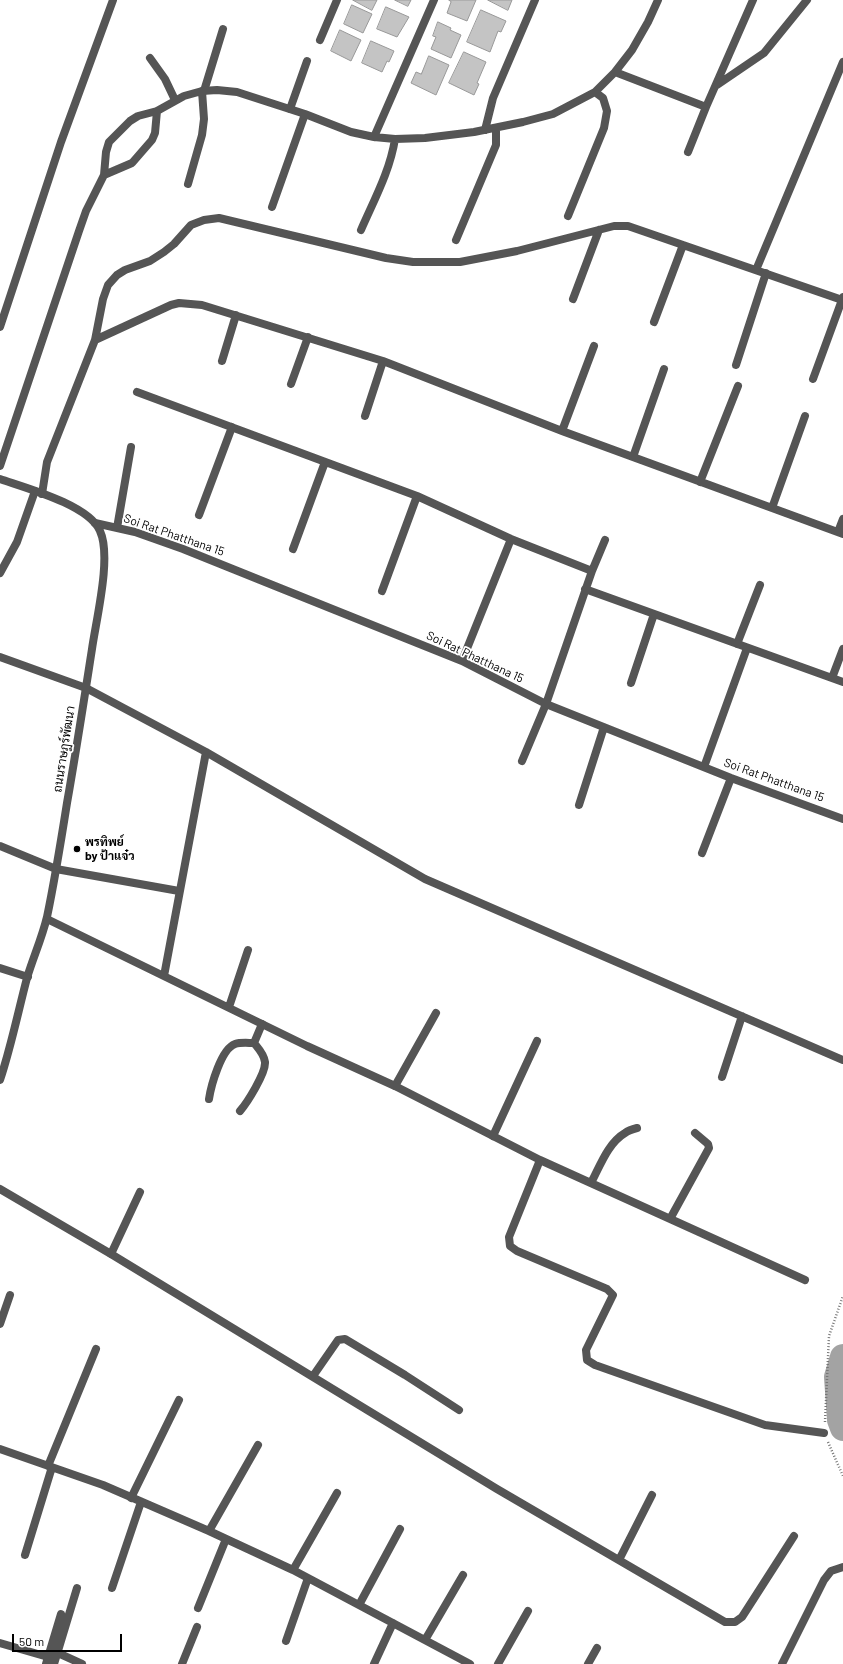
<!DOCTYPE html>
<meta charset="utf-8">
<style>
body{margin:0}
#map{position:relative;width:843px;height:1664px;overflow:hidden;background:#fff;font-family:Barlow,sans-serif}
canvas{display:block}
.scale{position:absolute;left:12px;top:1634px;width:110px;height:18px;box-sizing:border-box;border:2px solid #000;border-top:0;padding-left:5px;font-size:12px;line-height:14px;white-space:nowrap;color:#000;-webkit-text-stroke:3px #fff;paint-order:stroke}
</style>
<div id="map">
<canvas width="843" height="1664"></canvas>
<div class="scale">50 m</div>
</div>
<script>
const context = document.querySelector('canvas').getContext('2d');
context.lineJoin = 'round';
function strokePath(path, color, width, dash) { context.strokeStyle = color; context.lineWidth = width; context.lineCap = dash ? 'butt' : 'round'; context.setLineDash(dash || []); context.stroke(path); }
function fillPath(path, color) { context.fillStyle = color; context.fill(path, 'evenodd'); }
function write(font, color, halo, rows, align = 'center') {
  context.font = font + ' Barlow,Sarabun,sans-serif'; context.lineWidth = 3.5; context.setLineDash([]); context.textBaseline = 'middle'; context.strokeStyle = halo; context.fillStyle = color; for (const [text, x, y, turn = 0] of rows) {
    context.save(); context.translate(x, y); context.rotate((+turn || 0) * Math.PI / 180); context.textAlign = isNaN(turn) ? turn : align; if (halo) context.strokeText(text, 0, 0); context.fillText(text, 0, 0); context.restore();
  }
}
strokePath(new Path2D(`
 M843 1357 837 1377 840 1420 843 1428`), '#a3a3a3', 26);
const building = new Path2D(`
 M353 0H377L372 10Z
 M395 0H411L408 6Z
 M449 0H476L467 21 447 13 451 2Z
 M488 0H512L508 10Z
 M352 5 372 14 363 33 344 24Z
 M386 7 409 17 397 37 377 29Z
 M481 10 506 21 501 32 498 31 490 52 467 42Z
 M438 22 451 28 450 30 461 35 451 58 431 49 436 37 433 36Z
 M340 30 361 40 351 61 331 51Z
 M371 41 394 51 389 62 387 61 382 72 362 63Z
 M464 52 486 62 477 83 479 84 474 95 449 83Z
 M429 56 449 65 436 95 411 83 416 72 421 74Z`);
fillPath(building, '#c4c4c4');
strokePath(building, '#999', 1);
strokePath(new Path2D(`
 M825 1422 829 1336 843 1296
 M828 1442 843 1476`), '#777', 2.5, [1, 2]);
strokePath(new Path2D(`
 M204 91 223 29
 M290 109 307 61
 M0 573 17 542 35 491
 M395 1086 436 1013
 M209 1099C211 1086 221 1049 235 1044 241 1042 248 1043 254 1043
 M240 1111C247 1103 266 1073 265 1062 264 1054 258 1048 254 1043L262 1024
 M493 1136 537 1041
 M111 1254 140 1192`), '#555', 8);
strokePath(new Path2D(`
 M320 40 337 0
 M150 58 165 79 175 100
 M615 72 706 107 753 0
 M717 85 764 53 807 0
 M485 130 493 98 535 0
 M374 137 434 0
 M688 152 706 107
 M104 175 132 163 152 140 155 133 157 111
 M188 184 202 135 204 119 202 91
 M272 207 305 114
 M568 216 604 128 607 111 603 98 595 92
 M361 230C374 200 390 171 395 139
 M456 240 496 145V128
 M756 270 843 62
 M573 299 599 230
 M654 322 683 245
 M0 327 61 142 113 0
 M95 340 171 305 179 303 202 305 383 361 562 431 843 534
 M222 361 236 315
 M736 365 766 273
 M813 379 843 297
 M291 384 308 337
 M137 392 417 496 511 539 592 571
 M365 416 383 361
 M562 431 594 346
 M633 457 664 369
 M0 466 79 231 86 211 104 175 106 152 109 142 130 121 138 116 157 111 184 96 202 91 217 90 237 92 305 114 351 132 374 137 395 139 425 138 474 132 523 122 553 114 595 92 615 72 632 50 648 22 658 0
 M700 482 738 386
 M42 494 47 462 95 340 103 299 108 285 117 275 125 270 150 261 164 252 174 244 191 225 204 220 219 218 386 258 413 262H460L517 251 614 226H628L842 300
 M772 508 805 416
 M199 515 232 427
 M95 523 135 532 183 549 275 586 462 661 546 704 731 778 843 819
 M117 528 131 447
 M838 532 843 519
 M293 549 325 462
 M585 589 843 682
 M382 591 417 496
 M737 644 760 585
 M0 657 86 688 206 752 425 879 843 1060
 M462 661 511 539
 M832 678 843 649
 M631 683 654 614
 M522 761 546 704 592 571 605 540
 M704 767 747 648
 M579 805 604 727
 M0 846 56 869 179 891
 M702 853 731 778
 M47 919 307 1046 395 1086 540 1160 805 1280
 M0 968 28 977
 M164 976 206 752
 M229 1007 248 950
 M722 1077 742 1016
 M540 1160 509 1237 510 1246 517 1251 607 1289 613 1295 586 1350 587 1360 595 1365 765 1425 824 1433
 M591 1183C600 1166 608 1143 625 1133 629 1130 633 1129 637 1128
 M0 1189 111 1254 497 1489 725 1622H735L742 1617 794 1536
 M670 1219 709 1148 708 1144 695 1133
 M0 1324 10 1295
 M313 1376 338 1340 345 1339 405 1375 459 1410
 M0 1449 103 1485 209 1531 293 1570 470 1664
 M48 1466 96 1349
 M131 1498 179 1400
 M209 1531 258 1445
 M25 1555 52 1467
 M619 1560 652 1495
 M293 1570 337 1493
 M112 1588 141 1502
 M359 1605 400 1529
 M198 1608 226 1539
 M425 1640 463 1575
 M286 1641 308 1578
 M0 1643 48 1657 58 1653 82 1664
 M46 1664 61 1614
 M54 1664 77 1588
 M182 1664 197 1627
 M374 1664 393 1623
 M498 1664 528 1611
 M588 1664 597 1648
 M782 1664 824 1580 831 1571 843 1567`), '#555', 8);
strokePath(new Path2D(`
 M0 479C26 488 89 505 100 531 112 557 96 620 92 649 84 700 76 752 67 803 61 841 55 879 47 917 42 938 33 958 27 978 18 1012 11 1047 0 1080`), '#555', 8);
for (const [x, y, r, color] of [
 [77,849,4,"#000"]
]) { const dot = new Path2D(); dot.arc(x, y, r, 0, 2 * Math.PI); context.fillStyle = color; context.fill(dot); strokePath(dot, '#fff', 1.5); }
write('12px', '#000', '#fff', [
 ["Soi Rat Phatthana 15",174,535,19],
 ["Soi Rat Phatthana 15",475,657,25],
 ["ถนนราษฏร์พัฒนา",64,749,-81],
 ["Soi Rat Phatthana 15",774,780,20]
]);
write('bold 12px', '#000', '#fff', [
 ["พรทิพย์",85,842],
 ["by ป้าแจ๋ว",85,856]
], 'left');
</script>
